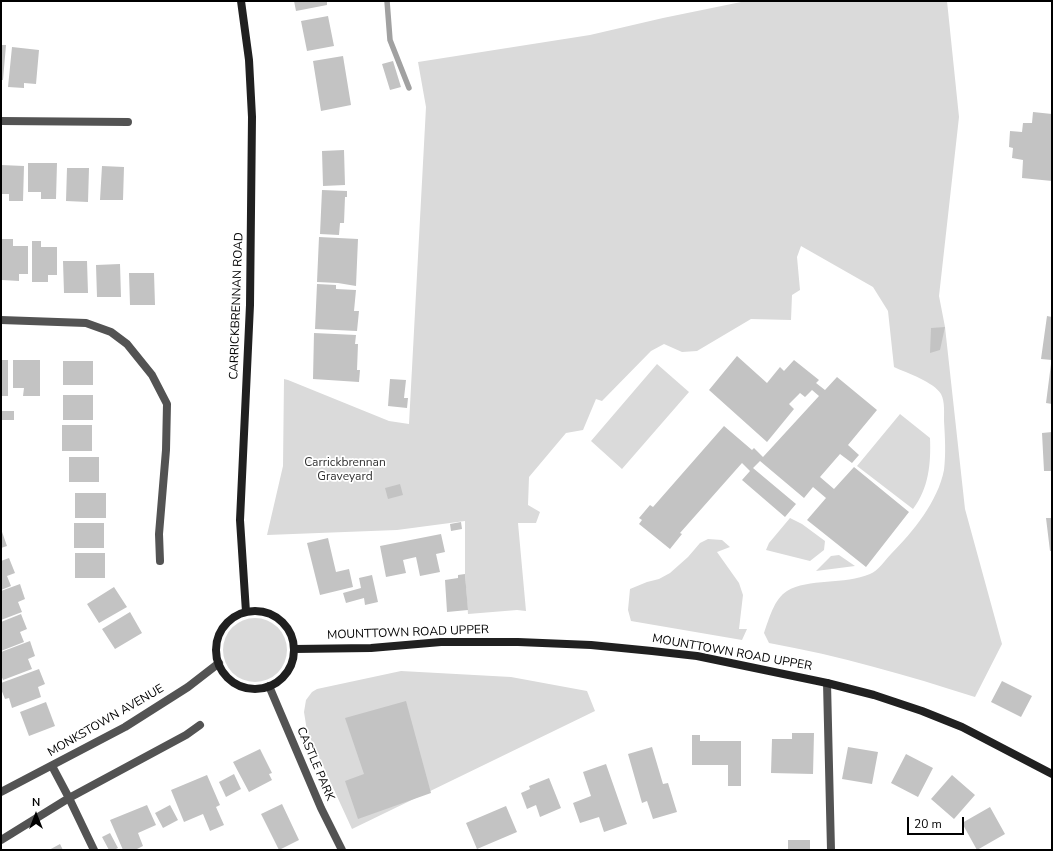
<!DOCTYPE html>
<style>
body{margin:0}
#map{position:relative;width:1053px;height:851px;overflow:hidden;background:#fff;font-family:"Nunito Sans",sans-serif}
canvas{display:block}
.frame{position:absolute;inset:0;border:2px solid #000;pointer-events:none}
.north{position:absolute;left:16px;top:795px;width:40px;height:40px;-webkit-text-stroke:3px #fff;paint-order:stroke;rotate:0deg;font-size:11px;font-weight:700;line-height:16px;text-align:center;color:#000}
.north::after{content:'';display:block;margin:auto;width:14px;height:18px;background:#000;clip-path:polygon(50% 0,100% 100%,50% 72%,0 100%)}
.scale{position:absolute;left:907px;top:817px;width:57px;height:18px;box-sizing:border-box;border:2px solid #000;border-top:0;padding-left:5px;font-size:12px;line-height:14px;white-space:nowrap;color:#000;-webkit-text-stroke:3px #fff;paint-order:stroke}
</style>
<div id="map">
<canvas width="1053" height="851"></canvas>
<div class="frame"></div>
<div class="north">N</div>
<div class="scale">20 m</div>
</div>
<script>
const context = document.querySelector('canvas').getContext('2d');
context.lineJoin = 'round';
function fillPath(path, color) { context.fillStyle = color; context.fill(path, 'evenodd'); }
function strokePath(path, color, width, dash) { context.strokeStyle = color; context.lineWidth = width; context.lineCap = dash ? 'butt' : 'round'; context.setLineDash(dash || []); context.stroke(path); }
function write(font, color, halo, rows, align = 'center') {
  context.font = font + ' "Nunito Sans",sans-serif'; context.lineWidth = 3.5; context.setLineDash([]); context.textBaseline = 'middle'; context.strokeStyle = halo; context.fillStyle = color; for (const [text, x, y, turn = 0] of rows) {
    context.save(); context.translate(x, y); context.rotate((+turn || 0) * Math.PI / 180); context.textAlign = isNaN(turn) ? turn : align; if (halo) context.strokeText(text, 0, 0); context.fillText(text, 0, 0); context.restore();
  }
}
fillPath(new Path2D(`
 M746 1H947L959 117 939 296 945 327 965 509 1002 644 975 697C906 675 841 656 769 643L764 633C769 619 774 599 787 591 808 578 845 585 870 574 878 571 885 560 891 554 913 532 938 501 944 470 946 454 945 437 944 421 944 414 945 401 941 394 934 382 907 373 894 367L888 311 873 287 801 246 797 257 800 290 792 295 791 320 751 319 697 351 682 352 664 344 651 351 602 401 596 399 583 430 566 433 529 477 528 505 540 512 536 523H518L526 611 517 610 468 614 465 574V521L397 530 267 535 283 466 284 379 288 380 389 421 409 424 426 107 418 62 590 35 663 18Z
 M657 364 689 392 622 469 591 441Z
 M900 414 930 438C931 463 929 488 913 509L857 466Z
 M790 518 802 524 825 541 824 550 810 561 766 550 769 543Z
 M708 539 722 540 730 547 717 552 739 583 743 595 739 629H747L742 640 631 621 628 610 630 589 647 582 659 579 670 573 688 557 700 543Z
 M839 555 855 566 816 571 831 556Z
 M223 650a32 32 0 1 1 64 0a32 32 0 1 1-64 0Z
 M401 671 511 677 587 691 595 711 352 829 307 731 304 712 306 700 312 692 317 689Z`), '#dadada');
strokePath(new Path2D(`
 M387 1 390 40 409 88`), '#a1a1a1', 5.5);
fillPath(new Path2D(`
 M294 1H327V5L296 11Z
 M328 16 334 46 307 51 301 21Z
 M1 45H6L3 80H1Z
 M12 47 39 50 36 84 24 83V88L8 87Z
 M343 56 351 105 321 111 313 61Z
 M393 61 401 87 390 90 382 64Z
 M1033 112 1052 114V181L1022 178 1023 160 1012 158 1013 148 1009 147 1010 131 1022 132 1023 123H1032Z
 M344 150 345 185 323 186 322 151Z
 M28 163H57L56 199H41V192H28Z
 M1 165 24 166 23 201H9V194H1Z
 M102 166 124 167 123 200H100Z
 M67 168H89L88 202 66 201Z
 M322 190 347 191V197H345L344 223H340L339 235 320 234Z
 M319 237 358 239 356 286 338 283 317 282Z
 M2 239H13V246H28V274H19V281L2 280Z
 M32 241H41V247H57V275H48V282H32Z
 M63 261H87L88 293H64Z
 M120 264 121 297H97L96 265Z
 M129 273H154L155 305H130Z
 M317 284 336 285V289L356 290 354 311H359L357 331 315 329Z
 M1047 316 1052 317V360L1041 359Z
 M945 327 940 350 930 353 931 328Z
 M314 333 356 335 355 344H358L357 370H360L359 382 313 379Z
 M737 356 767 383 780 367 784 371 794 360 819 380 816 383 825 390 837 377 877 410 848 445 859 455 852 463 840 454 820 477 834 489 854 467 909 512 866 567 807 520 826 498 813 487 804 498 760 461 753 468 796 504 785 517 742 480 750 471 742 463 680 533 682 534 670 549 639 524 642 520 639 518 650 505 653 507 724 426 752 450 754 448 763 457 819 396 812 390 805 397 800 393 789 404 794 409 767 442 709 390Z
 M1 360H8V396H1Z
 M13 360H40V396H23L24 388H13Z
 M63 361H93V385H63Z
 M1051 364H1052V404L1046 403Z
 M390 379 406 380 404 398H408L407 408 388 406Z
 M63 395H93V420H63Z
 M1 411H14V420H1Z
 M62 425H92V451H62Z
 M1052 432V471H1044L1042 433Z
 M69 457H99V482H69Z
 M400 484 403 495 388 499 385 488Z
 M75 493H106V518H75Z
 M1046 518H1052V551H1050Z
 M461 522 462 529 451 531 450 524Z
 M74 523H104V548H74Z
 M1 529 7 546 1 548Z
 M441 534 445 552 436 554 440 572 420 576 416 557 403 560 406 573 386 577 380 546Z
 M328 538 336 572 349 569 353 587 320 595 307 543Z
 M75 553H105V578H75Z
 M9 558 15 573 7 576 11 586 1 590V561Z
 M465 574 468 610 447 612 445 580 458 578V575Z
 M372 575 378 602 365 605 364 598 346 603 343 593 361 588 359 578Z
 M20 584 25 599 18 602 22 612 1 620V591Z
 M114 587 127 607 99 623 87 604Z
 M130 612 142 633 115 649 102 629Z
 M21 614 27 629 20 632 24 642 1 651V622Z
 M30 641 35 656 28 659 32 669 3 680 1 675V652Z
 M39 669 45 684 38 687 41 697 12 708 9 698 5 699 1 689V683Z
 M1002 681 1032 696 1021 717 991 702Z
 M406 701 431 793 358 819 345 781 364 774 345 718Z
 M46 702 55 726 29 736 20 712Z
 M792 733H814L813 774 771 773 772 739H792Z
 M692 735H700V741H741V786H728V765H692Z
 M652 747 663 784 668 783 677 812 653 819 647 801 642 803 628 754Z
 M848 747 878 752 872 784 842 779Z
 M260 749 272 773 269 774 272 780 249 792 233 762Z
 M906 754 933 768 918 797 891 783Z
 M606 764 627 824 604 832 599 817 580 823 573 803 591 796 583 772Z
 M234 774 241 789 226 797 219 782Z
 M207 775 220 805 216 807 224 825 210 831 203 814 184 822 171 790Z
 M952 775 975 795 954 819 931 799Z
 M549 778 561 808 540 817 536 805 527 809 521 793 530 789 529 786Z
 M282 804 299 840 279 850 261 814Z
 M147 805 156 825 138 833 143 846 135 850H123L110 820Z
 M170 805 178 820 163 828 155 813Z
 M506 806 517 832 477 849 466 823Z
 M990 807 1005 834 977 850 962 823Z
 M110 833 118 848 114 850H109L102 837Z
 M788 840H810V850H788Z
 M60 844 63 850H49Z`), '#c3c3c3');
strokePath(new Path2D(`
 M827 683 831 850
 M69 798 94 850`), '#535353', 8);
strokePath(new Path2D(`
 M1 121 128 122
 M1 320 86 323 111 332 127 344 152 375 167 404 166 450 159 534 160 561
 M269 686 321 808 342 850
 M52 766 69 798
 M1 840 69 798 186 735 200 725`), '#535353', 8);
strokePath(new Path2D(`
 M1 792 125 727 188 687 219 663`), '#535353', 8);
strokePath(new Path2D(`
 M241 1 249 60 252 117 250 305 240 520 246 612
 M216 650a39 39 0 1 1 78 0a39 39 0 1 1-78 0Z
 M294 649 371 648 441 642H518L591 645 652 651 697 656 827 683 874 695 922 711 962 727 1052 774`), '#202020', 8);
write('12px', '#000', '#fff', [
 ["CARRICKBRENNAN ROAD",237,306,-88],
 ["MOUNTTOWN ROAD UPPER",408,633,-2],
 ["MOUNTTOWN ROAD UPPER",732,653,10],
 ["MONKSTOWN AVENUE",106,721,-30],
 ["CASTLE PARK",315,764,67]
]);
write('12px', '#313131', '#fff', [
 ["Carrickbrennan",345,463],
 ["Graveyard",345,477]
]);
</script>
